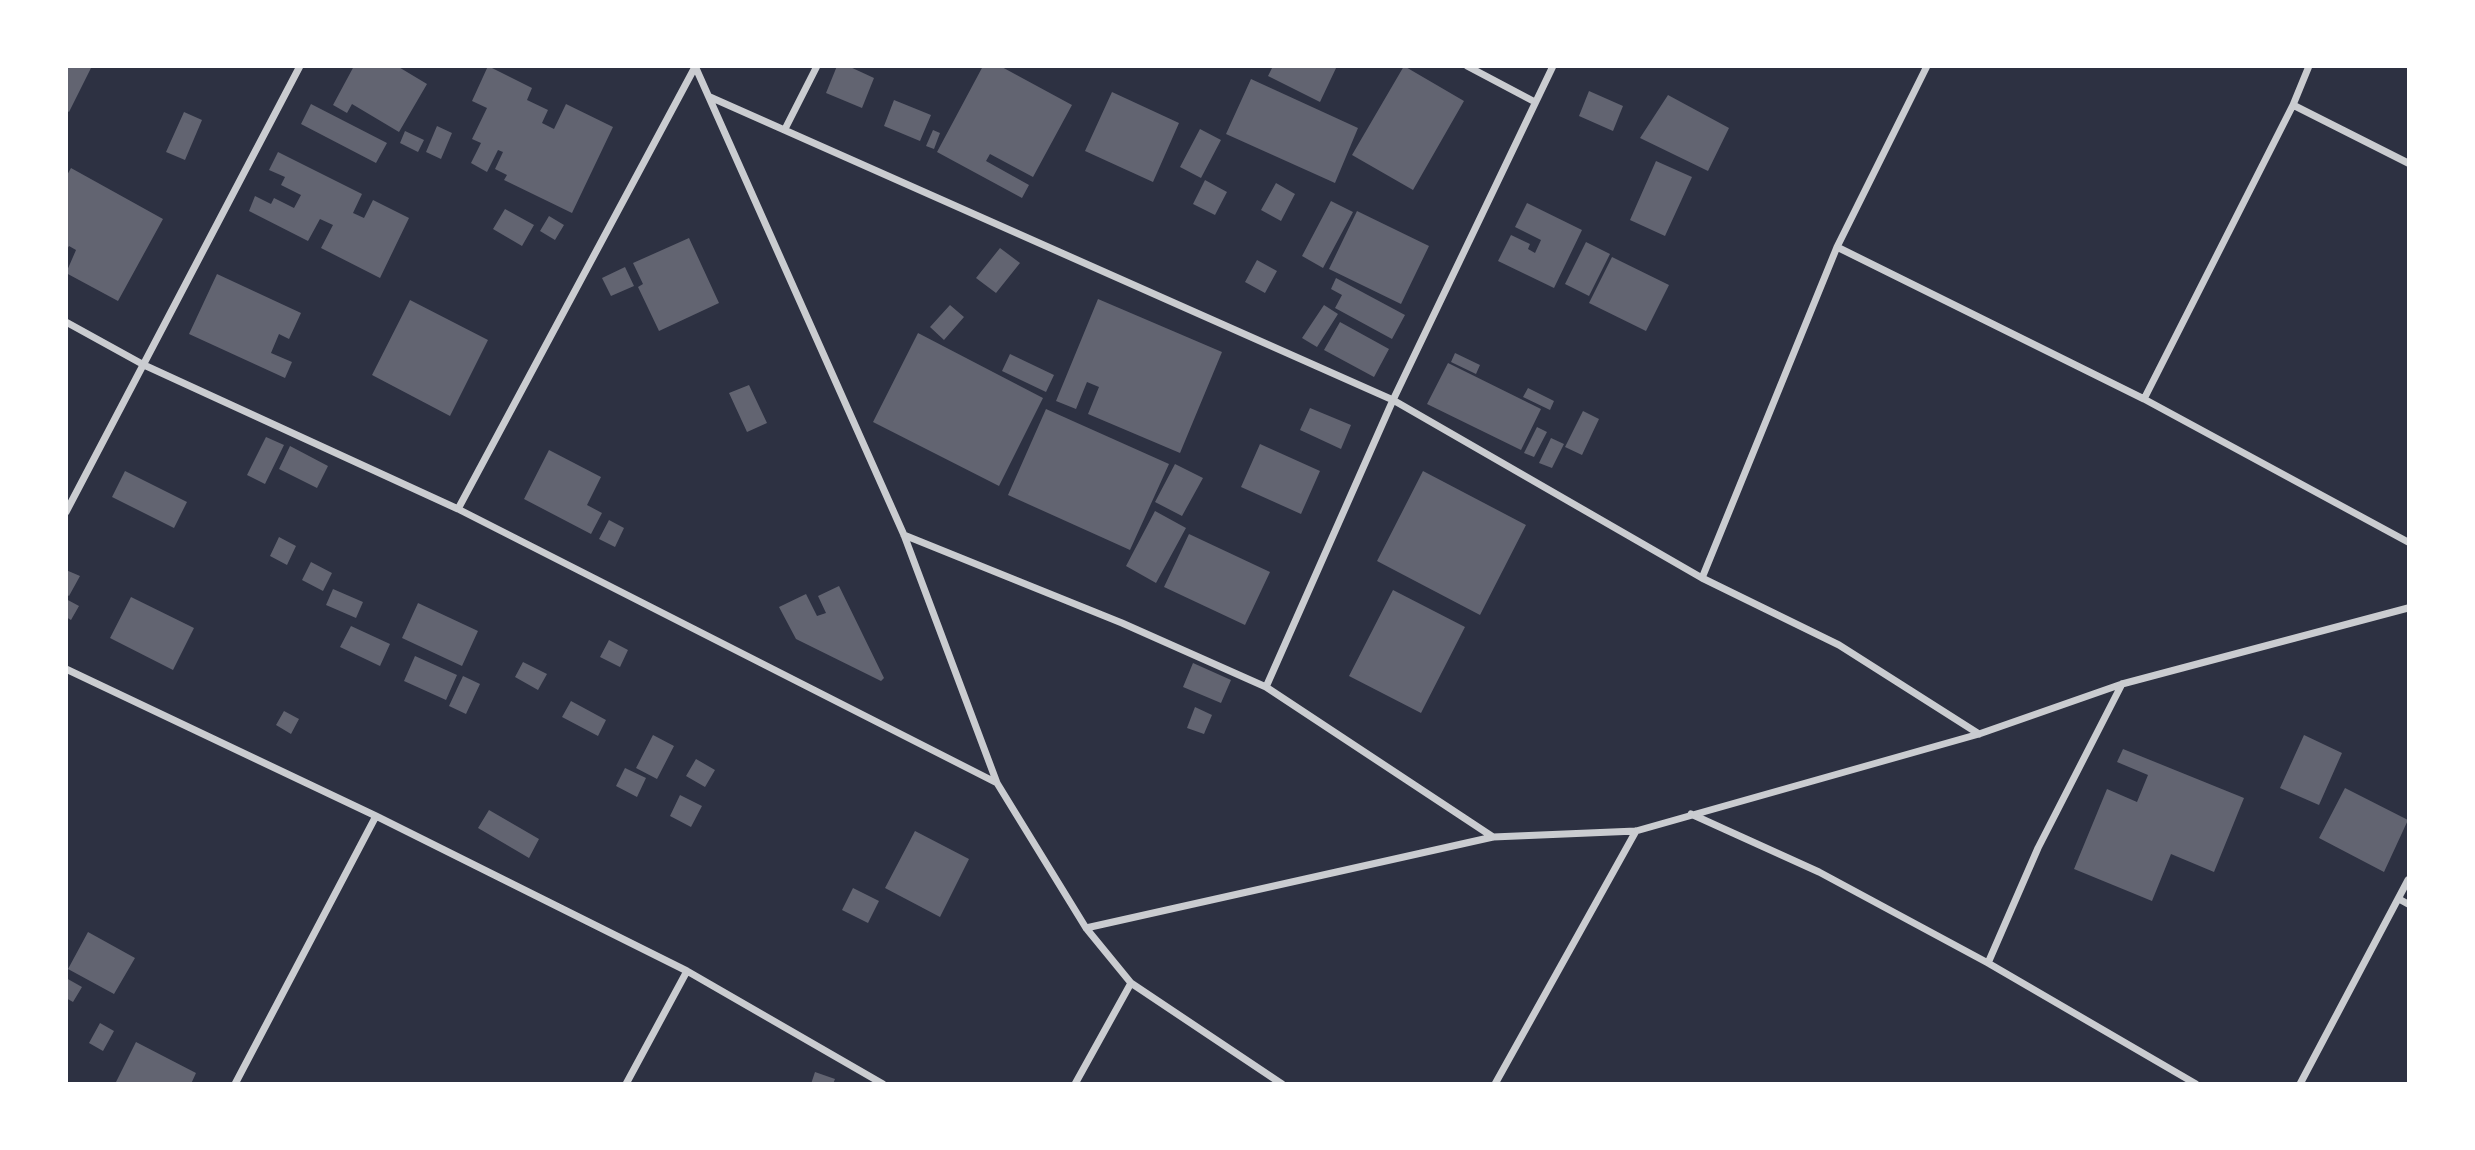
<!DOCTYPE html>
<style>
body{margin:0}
#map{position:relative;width:2475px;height:1150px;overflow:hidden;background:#2d3142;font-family:Raleway,sans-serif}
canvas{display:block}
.frame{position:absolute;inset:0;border:68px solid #fff;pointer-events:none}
</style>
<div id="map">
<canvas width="2475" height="1150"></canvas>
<div class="frame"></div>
</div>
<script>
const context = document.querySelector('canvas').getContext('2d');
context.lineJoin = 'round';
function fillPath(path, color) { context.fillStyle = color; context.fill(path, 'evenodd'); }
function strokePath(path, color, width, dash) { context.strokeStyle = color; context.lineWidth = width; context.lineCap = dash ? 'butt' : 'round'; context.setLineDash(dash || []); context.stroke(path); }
fillPath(new Path2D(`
 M66 66H92L69 112 66 110Z
 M354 66H397L427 84 399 132 352 104 347 113 333 105Z
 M488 66 532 88 527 100 548 110 542 123 554 129 566 104 613 127 572 213 504 180 507 175 495 169 503 152 498 150 487 172 471 163 481 143 472 139 487 108 472 101Z
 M837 66H848L874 78 862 108 826 93Z
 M983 66H1000L1072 105 1033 177 990 154 986 161 1029 185 1022 198 937 152Z
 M1273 66H1337L1320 102 1268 76Z
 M1404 66 1464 101 1413 190 1352 155Z
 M1251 79 1358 128 1335 183 1226 134Z
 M1589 91 1623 106 1613 131 1579 116Z
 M1112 92 1179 123 1153 182 1085 151Z
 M1668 95 1729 128 1708 171 1640 138Z
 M894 100 931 115 920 141 884 126Z
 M311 104 387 143 376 163 301 124Z
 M184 112 202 120 185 160 166 152Z
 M437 126 452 133 441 159 426 152Z
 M1200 129 1221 140 1201 178 1180 167Z
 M933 130 940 133 934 149 926 146Z
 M405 131 424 140 418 152 400 143Z
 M278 152 362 194 353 213 364 218 373 200 409 218 380 278 321 248 333 225 320 219 308 241 249 211 255 196 271 204 274 198 294 208 301 195 281 185 285 177 269 170Z
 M1656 161 1692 177 1665 236 1630 220Z
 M71 168 163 219 118 301 66 273 76 250 69 246 66 251V177Z
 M1205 180 1227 192 1215 215 1193 204Z
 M1276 183 1295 194 1281 221 1261 210Z
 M1331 201 1353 212 1323 268 1302 256Z
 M1527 203 1582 230 1554 288 1498 261 1511 235 1530 244 1528 249 1535 253 1541 240 1515 227Z
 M505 209 534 225 522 246 493 229Z
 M1357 211 1429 246 1401 304 1329 269Z
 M549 216 564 225 555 240 540 231Z
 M689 238 719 303 659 331 638 287 643 284 633 263Z
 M1586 242 1610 254 1589 296 1565 284Z
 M1000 248 1020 263 996 293 976 278Z
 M1612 257 1669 285 1646 331 1589 303Z
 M1257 260 1277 271 1265 293 1245 282Z
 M625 267 634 286 611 296 602 278Z
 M217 274 301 313 289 339 279 334 271 353 292 362 285 378 189 334Z
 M1336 278 1405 315 1392 339 1335 308 1342 295 1331 289Z
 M1098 299 1222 352 1180 453 1088 414 1099 387 1087 382 1076 409 1056 401Z
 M410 300 488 340 450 416 372 375Z
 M950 305 964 317 944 340 930 327Z
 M1324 305 1338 314 1317 347 1302 338Z
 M1340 322 1389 349 1374 377 1324 350Z
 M918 333 1043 398 999 486 873 422Z
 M1455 353 1480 365 1476 374 1451 362Z
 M1010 354 1054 375 1046 392 1002 371Z
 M1448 363 1541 409 1521 450 1427 404Z
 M749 385 767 423 747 432 729 393Z
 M1528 388 1554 401 1550 410 1523 397Z
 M1310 408 1351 425 1341 449 1300 430Z
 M1046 409 1169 464 1130 550 1008 495Z
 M1583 411 1599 419 1582 455 1565 447Z
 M1537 427 1547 432 1534 457 1524 453Z
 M266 437 284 445 265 484 247 475Z
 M1551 438 1564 444 1552 468 1539 463Z
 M1260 444 1320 471 1301 514 1241 487Z
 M290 446 328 466 317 488 279 469Z
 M549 450 601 477 587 505 602 513 591 534 524 499Z
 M1175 464 1203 478 1182 516 1155 502Z
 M125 471 187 502 174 528 112 497Z
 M1423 471 1526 525 1480 615 1377 561Z
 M1155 511 1186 528 1156 583 1126 566Z
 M609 520 624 528 615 547 599 539Z
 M1189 534 1270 572 1245 625 1164 587Z
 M279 537 296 546 287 565 270 556Z
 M311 562 332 573 323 591 302 580Z
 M66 570 80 576 69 596 66 594Z
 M839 586 884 678 881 681 796 639 779 607 806 594 817 616 826 613 818 596Z
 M333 589 363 602 356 618 326 605Z
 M1393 590 1465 627 1421 713 1349 676Z
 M131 597 194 628 173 670 110 638Z
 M66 599 79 606 71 620 66 617Z
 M418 603 478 631 462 666 402 638Z
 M351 626 390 644 380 666 340 647Z
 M609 640 628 650 620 667 600 657Z
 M415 656 457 675 446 700 404 681Z
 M523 662 547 674 538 690 515 677Z
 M1193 663 1231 680 1221 703 1183 687Z
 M463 676 480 684 466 714 449 706Z
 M571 701 606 720 598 736 562 717Z
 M1195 707 1212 715 1204 734 1187 728Z
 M284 711 299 719 291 734 276 725Z
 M653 735 674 746 657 779 636 768Z
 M2304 735 2342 753 2319 805 2280 788Z
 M2123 749 2244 798 2214 872 2171 854 2152 901 2074 869 2107 789 2137 802 2148 775 2117 762Z
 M696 759 715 770 705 787 686 776Z
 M625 768 646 778 637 797 616 786Z
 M2345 788 2408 820 2384 872 2319 838Z
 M680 795 702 806 691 827 670 816Z
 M489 810 539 839 529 858 478 828Z
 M915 831 969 859 940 917 885 888Z
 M853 888 879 901 868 923 842 910Z
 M88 932 135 958 114 994 68 969Z
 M66 978 82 987 73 1002 66 998Z
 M100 1023 114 1031 103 1051 89 1043Z
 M136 1042 196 1073 191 1084H115Z
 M815 1072 835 1079 833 1084H811Z`), '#626471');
strokePath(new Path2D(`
 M695 66 904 535 997 783 1086 928 1131 983 1282 1084
 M1467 66 1535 102
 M710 97 1393 400 1702 578 1839 645 1979 734
 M2293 105 2408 163
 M785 129 817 66
 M1837 247 2144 399 2408 542
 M66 322 144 365 458 509 997 783
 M2144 399 2293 105 2309 66
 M458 509 695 67
 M66 512 300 66
 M904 535 1122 623 1266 687 1493 837
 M1702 578 1837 247 1927 66
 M66 669 376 816 687 971 883 1084
 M1266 687 1393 400 1553 66
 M1691 814 1819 872 1988 963 2196 1084
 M2399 899 2408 904
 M1086 928 1493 837 1636 831 1979 734 2122 684 2408 608
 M1988 963 2038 848 2122 684
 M235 1084 376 816
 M626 1084 687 971
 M1075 1084 1131 983
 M1495 1084 1636 831
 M2300 1084 2408 880`), '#caccd0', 7);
</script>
